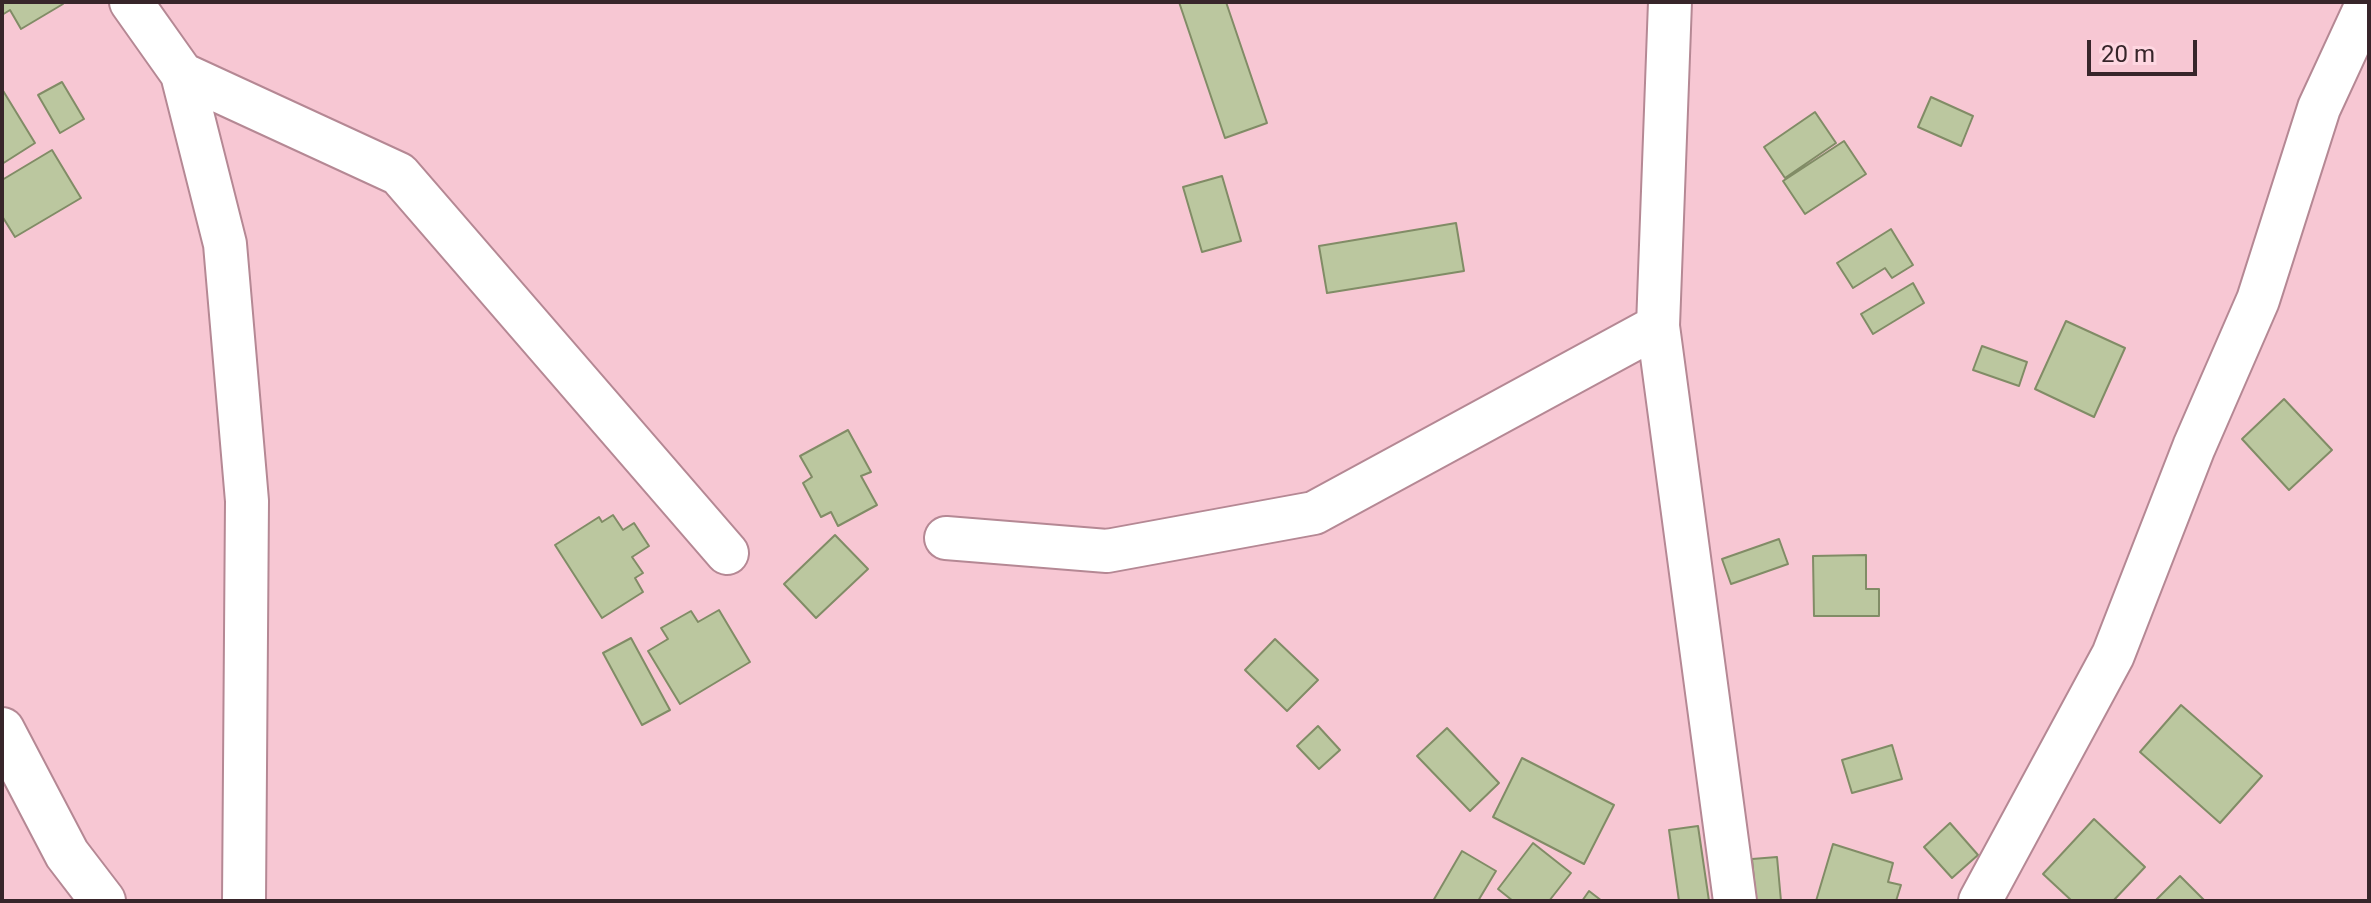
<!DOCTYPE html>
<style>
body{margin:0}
#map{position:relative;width:2371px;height:903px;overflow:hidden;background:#f7c7d3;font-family:Roboto,sans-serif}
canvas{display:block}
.frame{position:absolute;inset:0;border:4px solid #37252a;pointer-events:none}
.scale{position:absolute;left:2087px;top:40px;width:110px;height:36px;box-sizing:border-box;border:4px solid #37252a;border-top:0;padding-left:10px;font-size:24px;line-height:28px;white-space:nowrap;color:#37252a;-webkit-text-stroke:6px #fed7e1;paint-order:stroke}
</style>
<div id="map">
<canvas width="2371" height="903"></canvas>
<div class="frame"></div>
<div class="scale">20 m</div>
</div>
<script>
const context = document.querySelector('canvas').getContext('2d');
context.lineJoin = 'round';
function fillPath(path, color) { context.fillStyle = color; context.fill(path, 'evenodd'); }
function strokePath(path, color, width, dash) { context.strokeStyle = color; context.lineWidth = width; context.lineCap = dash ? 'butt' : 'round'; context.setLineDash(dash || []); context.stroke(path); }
const building = new Path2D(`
 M2 2H62L63 4 21 29 10 10 2 15Z
 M1179 2H1226L1267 123 1225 138Z
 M62 82 84 119 60 133 38 95Z
 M2 89 35 143 2 164Z
 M1931 97 1973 116 1961 146 1918 127Z
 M1815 112 1836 143 1785 178 1764 147Z
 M1844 141 1866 174 1805 214 1783 181Z
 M52 150 81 198 15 237 2 216V180Z
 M1222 176 1241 241 1202 252 1183 187Z
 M1456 223 1464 271 1327 293 1319 246Z
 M1891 229 1913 265 1892 278 1885 268 1853 288 1837 263Z
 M1913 283 1924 303 1873 334 1861 314Z
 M2066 321 2125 348 2094 417 2035 389Z
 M1982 346 2027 362 2019 386 1973 370Z
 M2284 399 2332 450 2289 490 2242 439Z
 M848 430 871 472 861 476 877 505 838 526 831 512 821 517 803 483 812 477 800 456Z
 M613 515 623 530 634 523 649 546 632 557 643 573 635 578 643 592 602 618 555 545 599 517 602 522Z
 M835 535 868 569 816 618 784 584Z
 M1779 539 1788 564 1731 584 1722 559Z
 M1866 555V589H1879V616H1814L1813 556Z
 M719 610 750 662 680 704 648 651 668 639 661 628 691 611 698 622Z
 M631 638 670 710 642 725 603 653Z
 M1275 639 1318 680 1287 711 1245 670Z
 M2181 705 2262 776 2220 823 2140 752Z
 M1318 726 1340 750 1319 769 1297 746Z
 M1447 728 1499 783 1470 811 1417 756Z
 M1892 745 1902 779 1852 793 1842 760Z
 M1522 758 1614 805 1584 864 1493 817Z
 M2094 819 2145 867 2113 901H2072L2043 874Z
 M1950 823 1978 855 1952 878 1924 847Z
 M1698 826 1709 901H1679L1669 830Z
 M1533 843 1571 873 1549 901H1513L1498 889Z
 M1833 844 1893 863 1888 882 1901 885 1896 901H1816Z
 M1462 851 1496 871 1478 901H1433Z
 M1777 857 1781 901H1756L1752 859Z
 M2180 876 2205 901H2155Z
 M1589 891 1602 901H1582Z`);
fillPath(building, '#bbc79f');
strokePath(building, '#818c66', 2);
const minor = new Path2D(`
 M131 2 182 74 225 244 247 501 244 901
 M1670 2 1658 326 1735 901
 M182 74 399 174 727 553
 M946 538 1107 551 1314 513 1658 326
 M1980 901 2113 655 2194 447 2258 300 2319 108 2368 2`);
const tertiary = new Path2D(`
 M2 730 67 854 103 901`);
strokePath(minor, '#b58894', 46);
strokePath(tertiary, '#b58894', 48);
strokePath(minor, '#fff', 42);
strokePath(tertiary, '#fff', 44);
</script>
